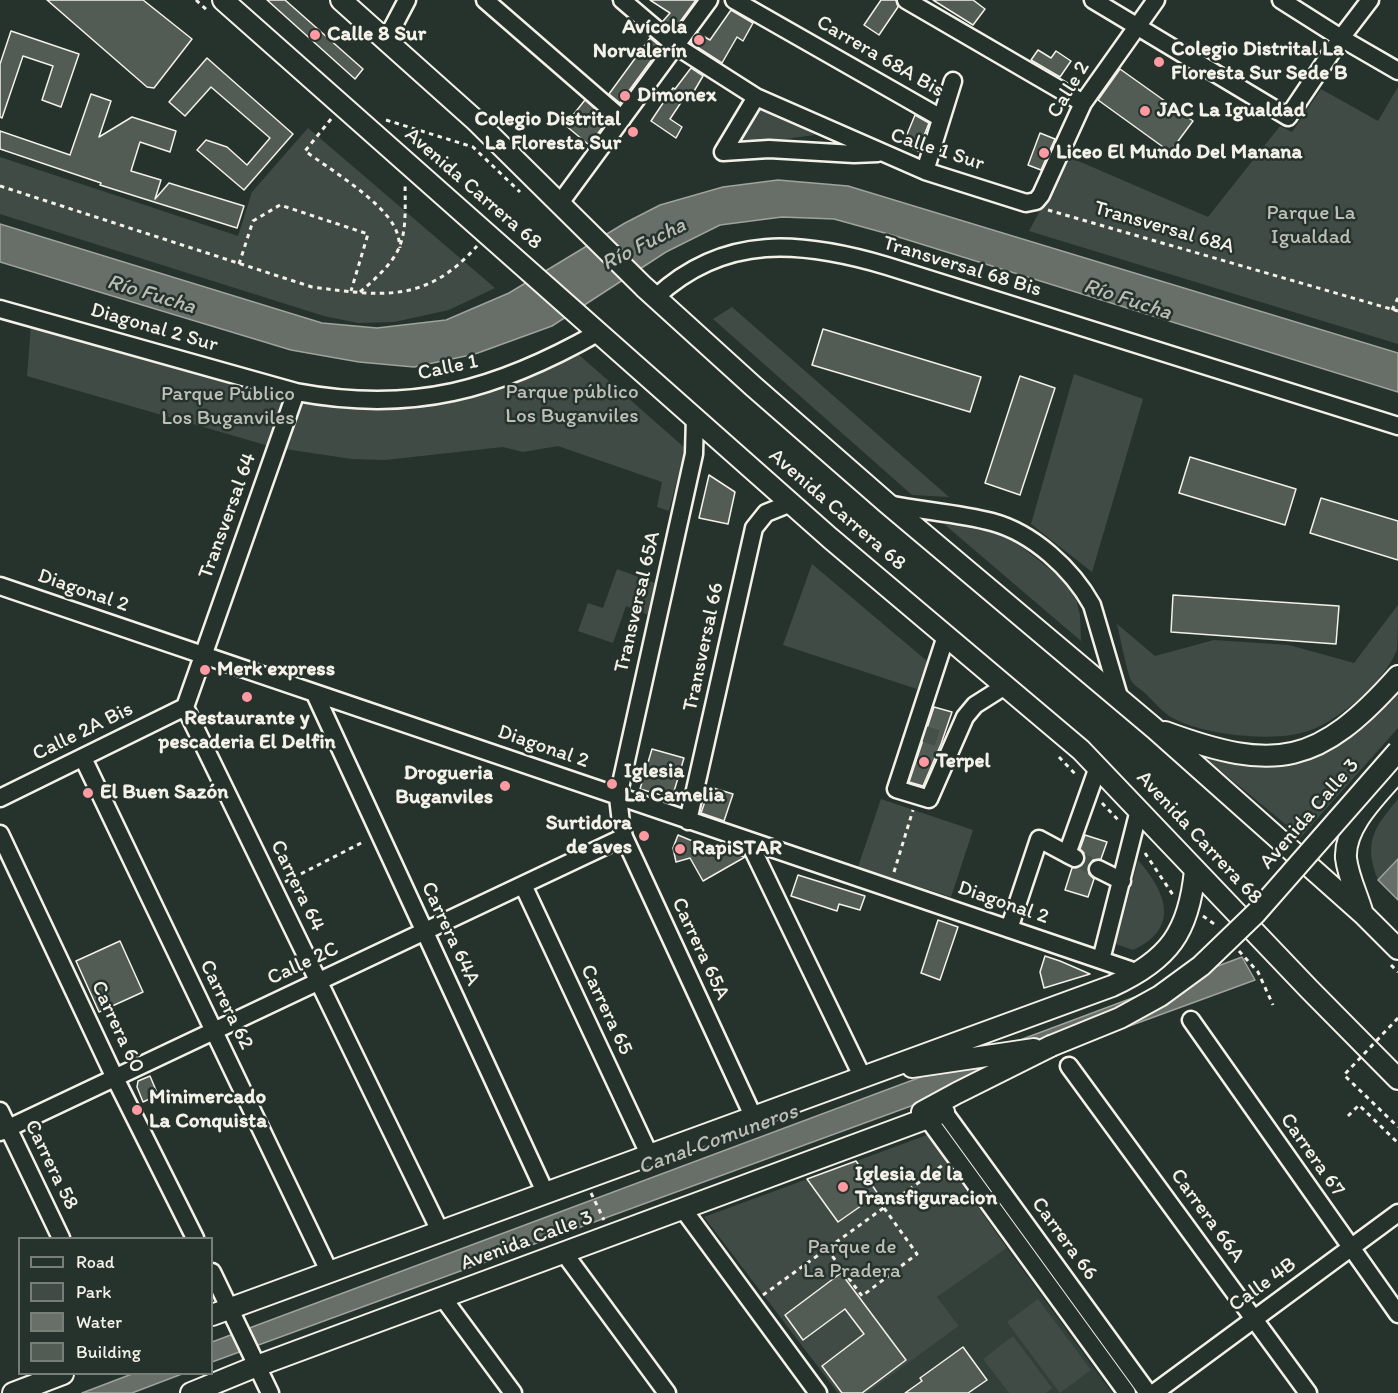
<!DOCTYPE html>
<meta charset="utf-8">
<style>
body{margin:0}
#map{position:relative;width:1398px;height:1393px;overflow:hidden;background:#26332d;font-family:Itim,sans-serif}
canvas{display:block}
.legend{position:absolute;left:18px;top:1237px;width:195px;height:138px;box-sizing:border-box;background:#26332d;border:2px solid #787f78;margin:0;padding:8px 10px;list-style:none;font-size:18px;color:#f4f1e8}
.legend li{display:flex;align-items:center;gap:12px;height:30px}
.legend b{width:30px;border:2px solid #787f78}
</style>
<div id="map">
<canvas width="1398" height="1393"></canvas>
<ul class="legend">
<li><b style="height:8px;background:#26332d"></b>Road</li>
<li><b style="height:16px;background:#414b45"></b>Park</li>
<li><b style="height:16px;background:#676f68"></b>Water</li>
<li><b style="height:16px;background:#525c55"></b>Building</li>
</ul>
</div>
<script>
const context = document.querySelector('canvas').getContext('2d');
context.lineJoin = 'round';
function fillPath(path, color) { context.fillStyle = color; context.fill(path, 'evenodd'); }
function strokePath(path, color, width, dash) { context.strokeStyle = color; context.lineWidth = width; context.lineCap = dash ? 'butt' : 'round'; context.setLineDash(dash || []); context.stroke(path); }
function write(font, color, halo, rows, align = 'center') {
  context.font = font + ' Itim,sans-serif'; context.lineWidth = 5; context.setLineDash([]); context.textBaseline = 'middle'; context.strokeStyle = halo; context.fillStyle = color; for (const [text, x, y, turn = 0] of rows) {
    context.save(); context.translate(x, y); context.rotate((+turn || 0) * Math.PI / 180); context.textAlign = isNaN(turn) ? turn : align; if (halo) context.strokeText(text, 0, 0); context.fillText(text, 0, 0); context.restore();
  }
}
fillPath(new Path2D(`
 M1007 1248 1112 1393H867L959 1326 937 1297Z`), '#333f39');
fillPath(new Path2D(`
 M1398 87V344L1029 231 1069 157 1208 217 1280 126 1292 132 1321 89 1378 121Z
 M761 105 815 135 739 145Z
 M308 128 495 288 449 310 394 322 358 323 324 316 0 214V157L238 236 252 192Z
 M732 307 949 497 912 495 713 319Z
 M31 324 287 398 269 446 27 376Z
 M578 354 685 448 669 511 657 507 662 482 558 446 523 452 503 447 385 460 352 459 285 449 301 401C368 413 437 412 502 389 528 380 553 367 578 354Z
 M1074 374 1143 399 1092 572 1031 524Z
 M944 524 975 529 1005 536 1023 548 1056 574 1074 591 1080 615 1081 641Z
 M812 564 927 661 917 689 783 645Z
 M617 569 668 588 659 619 626 606 613 643 578 631 588 603 603 608Z
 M1398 605C1398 616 1398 641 1397 650 1384 682 1340 720 1308 731 1274 743 1200 735 1169 716 1161 710 1153 701 1146 694 1142 690 1135 686 1132 682 1127 674 1120 636 1117 624L1155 656 1214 640 1289 645 1354 663Z
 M1398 688V728L1301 837 1199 753 1274 762Z
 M881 799 973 830 951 897 858 867Z
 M1398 799V859L1378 880C1363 842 1374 828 1398 799Z
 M1138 860C1166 892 1181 928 1133 950L1116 944Z
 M927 1135 1007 1248 937 1297 959 1326 867 1393H838L704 1217Z
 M1038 1299 1091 1370 1060 1393 1007 1322Z
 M1013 1336 1052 1388 1046 1393H1009L983 1359Z`), '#414b45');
const water = new Path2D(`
 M778 180 848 186 1398 353V392L892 235 834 219 782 217 720 225 666 252 552 326 475 354 414 367 359 362 291 350 0 262V224L322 323 377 328 446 320 509 293 625 223 660 205 723 187Z
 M1398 859V900L1378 880Z
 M1242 957 1255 980 212 1362V1342Z
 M132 1374H182L132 1393H82Z`);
fillPath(water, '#676f68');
strokePath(water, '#9fa39b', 1.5);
const building = new Path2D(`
 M47 0H143L192 39 154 88 147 87Z
 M267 0H285L363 69 355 79Z
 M650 0H696L674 30 663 21 670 13Z
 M881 0H896L898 7 879 35 864 25Z
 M933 0H973L985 9 973 25Z
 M731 10 753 23 743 41 737 37 722 63 691 43 698 33 710 40Z
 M11 31 79 54 61 107 42 100 53 66 23 56 2 118 0 117V64Z
 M650 38 661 47 620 103 609 94Z
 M1038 50 1051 58 1056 51 1071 61 1060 77 1031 60Z
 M207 58 293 134 244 190 197 150 206 140 227 147 247 165 270 138 211 87 185 116 169 102Z
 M691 68 703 76 690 98 686 95 670 119 682 127 676 138 651 121 673 88 675 89Z
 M1120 69 1193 121 1170 152 1098 100Z
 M91 94 111 101 99 137 132 117 176 131 170 152 140 142 131 171 161 180 155 199 169 183 244 206 237 228 100 185 101 183 0 149V131L70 155Z
 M585 100 608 120 589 145 565 125Z
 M915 115 929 123 918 151 903 144Z
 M1040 133 1055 139 1041 170 1028 165Z
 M823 329 981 377 970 412 812 365Z
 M1020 376 1055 388 1020 495 985 483Z
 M1190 457 1296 489 1285 525 1179 493Z
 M709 475 735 492 728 524 699 518Z
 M1321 498 1398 521V560L1310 533Z
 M1173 595 1339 606 1336 644 1171 632Z
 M934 707 952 712 941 744 923 786 909 782Z
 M652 749 684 758 672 798 640 789Z
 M710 787 733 794 724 821 701 813Z
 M678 835 690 840 745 857 703 881 690 858 676 862 673 848Z
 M1085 835 1107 842 1101 859 1093 860 1088 865 1089 874 1094 879 1088 897 1065 890 1072 868 1080 867 1085 862 1084 853 1080 849Z
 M798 875 865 896 860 910 839 904 837 911 791 896Z
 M938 920 958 927 940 980 921 973Z
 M120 941 143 992 99 1012 76 961Z
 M1045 956 1060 961 1090 974 1044 988 1040 972Z
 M150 1076 158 1095 143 1102 137 1087 138 1081Z
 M856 1161 878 1194 838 1222 807 1179Z
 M841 1273 906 1360 862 1393H842L822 1366 864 1334 845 1309 803 1340 785 1315Z
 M963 1347 987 1380 968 1393H905L922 1381 920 1378Z`);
fillPath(building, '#525c55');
strokePath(building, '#f4f1e8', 1.5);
strokePath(new Path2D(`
 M922 733 943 740
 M1075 858 1098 869`), '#455049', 16, [16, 8]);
const minor = new Path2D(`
 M485 0 622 119
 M622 0 676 46 756 97 925 171 1026 203 1036 201 1041 195 1083 103 1156 0
 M734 0 941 118
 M906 0 1083 103
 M1093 0 1288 117 1341 38 1370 0
 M1281 0 1341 38 1398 71
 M386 40 407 0
 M723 152 769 149 854 154 878 153
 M723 152 756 97
 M925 171 953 81
 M560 203 709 0
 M656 297C725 233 802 241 887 266L1398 426
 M0 309 296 392C413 414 497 390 599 332
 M296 392 185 707 440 1231
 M695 417 694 454 618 797 621 823 624 837 753 1116
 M888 504C922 511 958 513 992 522 1033 533 1072 569 1092 605L1120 700
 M0 586 1139 973
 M946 636 896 789 929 799 965 717 975 705 1005 686
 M315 694 545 1192
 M83 758 329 1271
 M0 798 185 707
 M688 821 754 528 766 513 791 503
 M0 834 115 1078 195 1238
 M749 842 862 1076
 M1075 858 1067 854 1098 767
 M1098 869 1122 881
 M523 885 649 1154
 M1009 929 1039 839 1067 854
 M1101 960 1139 810
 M1191 1020 1398 1314
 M1069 1066 1308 1393
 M0 1111 61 1238
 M944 1112 1148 1393
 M928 1119 1127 1393
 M0 1132 624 837
 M683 1209 818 1393
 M564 1253 667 1393
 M212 1272 270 1393
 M443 1298 513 1393
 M1154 1393 1398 1213`);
const major = new Path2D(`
 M223 0 830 538 1081 750 1309 989 1398 1079
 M341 0 474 119 644 287 753 386 888 504 1154 728 1363 914 1398 949
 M1165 732C1276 773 1319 765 1398 676
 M1362 911C1357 894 1348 876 1346 858 1344 825 1379 794 1398 771
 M912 1067 1034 1049
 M922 1112 957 1093 1051 1046
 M212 1315 1112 986C1169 960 1189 932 1195 870
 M13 1393 63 1374
 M191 1393 257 1366 944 1112`);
strokePath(minor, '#f4f1e8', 21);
strokePath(major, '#f4f1e8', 24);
strokePath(new Path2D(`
 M196 0 208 11
 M331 119 305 151C331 170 379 199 394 226 398 233 399 240 400 248
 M386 120 473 147 520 192
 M0 186 312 287C381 296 426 304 477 246
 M1048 210 1398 311
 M239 264 253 221 280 205 368 234 351 291
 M360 292C406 253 406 242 405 183
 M1392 310 1398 298
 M1059 757 1077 776
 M1102 803 1120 822
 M1145 853 1173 895
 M894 872 913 810
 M285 882 365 841
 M1203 916 1217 926
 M1239 951 1258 972 1273 1005
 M1391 965 1398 972
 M1348 1116 1359 1105 1398 1143
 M591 1193 604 1220
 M827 1249 862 1296 917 1254 884 1208
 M763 1295 943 1165`), '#f4f1e8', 3, [4.5, 4.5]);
strokePath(minor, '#26332d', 16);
strokePath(major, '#26332d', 20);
const majorBridge = new Path2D(`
 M1051 1046 1120 1018 1160 996 1201 966 1256 913 1398 751`);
strokePath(majorBridge, '#f4f1e8', 24, []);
strokePath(new Path2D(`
 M1398 1018 1344 1075 1398 1127`), '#f4f1e8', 3, [4.5, 4.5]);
strokePath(majorBridge, '#26332d', 20);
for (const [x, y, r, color] of [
 [315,35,6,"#ff9aa2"],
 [699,40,6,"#ff9aa2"],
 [1159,62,6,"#ff9aa2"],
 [625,96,6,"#ff9aa2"],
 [1145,111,6,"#ff9aa2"],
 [633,132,6,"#ff9aa2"],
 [1044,153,6,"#ff9aa2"],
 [205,670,6,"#ff9aa2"],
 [247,697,6,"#ff9aa2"],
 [924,762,6,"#ff9aa2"],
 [612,784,6,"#ff9aa2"],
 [505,786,6,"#ff9aa2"],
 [88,793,6,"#ff9aa2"],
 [644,836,6,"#ff9aa2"],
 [680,849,6,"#ff9aa2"],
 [137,1110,6,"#ff9aa2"],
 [843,1187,6,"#ff9aa2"]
]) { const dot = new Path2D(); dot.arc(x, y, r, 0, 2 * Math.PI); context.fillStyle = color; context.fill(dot); strokePath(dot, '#26332d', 2); }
write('bold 21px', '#f4f1e8', '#26332d', [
 ["Avícola",687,28,"right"],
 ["Norvalerín",687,52,"right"],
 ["Calle 8 Sur",327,35],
 ["Colegio Distrital La",1171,50],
 ["Floresta Sur Sede B",1171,74],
 ["Dimonex",637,96],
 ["JAC La Igualdad",1157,111],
 ["Colegio Distrital",621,120,"right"],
 ["La Floresta Sur",621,144,"right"],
 ["Liceo El Mundo Del Manana",1056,153],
 ["Merk express",217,670],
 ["Restaurante y",247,719,"center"],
 ["pescaderia El Delfin",247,743,"center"],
 ["Terpel",936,762],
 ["Iglesia",624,772],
 ["La Camelia",624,796],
 ["Drogueria",493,774,"right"],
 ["Buganviles",493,798,"right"],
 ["El Buen Sazón",100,793],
 ["Surtidora",632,824,"right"],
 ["de aves",632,848,"right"],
 ["RapiSTAR",692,849],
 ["Minimercado",149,1098],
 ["La Conquista",149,1122],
 ["Iglesia de la",855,1175],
 ["Transfiguracion",855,1199]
], 'left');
write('21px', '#f4f1e8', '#26332d', [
 ["Carrera 68A Bis",880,57,30],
 ["Calle 2",1069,90,-59],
 ["Calle 1 Sur",937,150,18],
 ["Avenida Carrera 68",473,189,41],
 ["Transversal 68A",1164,228,16],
 ["Transversal 68 Bis",962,267,17],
 ["Diagonal 2 Sur",154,328,16],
 ["Calle 1",448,368,-12],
 ["Avenida Carrera 68",837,510,41],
 ["Transversal 64",228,516,-70],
 ["Diagonal 2",83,591,19],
 ["Transversal 65A",638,602,-77],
 ["Transversal 66",704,647,-78],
 ["Calle 2A Bis",83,732,-26],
 ["Diagonal 2",543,747,19],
 ["Avenida Calle 3",1310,814,-49],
 ["Avenida Carrera 68",1199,838,47],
 ["Carrera 64",297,886,64],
 ["Diagonal 2",1003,903,19],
 ["Carrera 64A",450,934,65],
 ["Carrera 65A",700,949,65],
 ["Calle 2C",303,964,-25],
 ["Carrera 62",226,1005,64],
 ["Carrera 65",606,1010,65],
 ["Carrera 60",117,1027,65],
 ["Carrera 67",1312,1155,55],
 ["Carrera 58",51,1165,64],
 ["Carrera 66A",1207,1216,54],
 ["Carrera 66",1064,1239,54],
 ["Avenida Calle 3",527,1241,-20],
 ["Calle 4B",1263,1285,-36]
]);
write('21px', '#bebfb7', '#26332d', [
 ["Parque La",1311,214],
 ["Igualdad",1311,238],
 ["Parque público",572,393],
 ["Los Buganviles",572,417],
 ["Parque Público",228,395],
 ["Los Buganviles",228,419],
 ["Parque de",852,1248],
 ["La Pradera",852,1272]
]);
write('italic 22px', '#bcbdb5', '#26332d', [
 ["Río Fucha",644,245,-27],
 ["Río Fucha",151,295,17],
 ["Río Fucha",1127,300,18],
 ["Canal Comuneros",718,1140,-20]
]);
</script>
